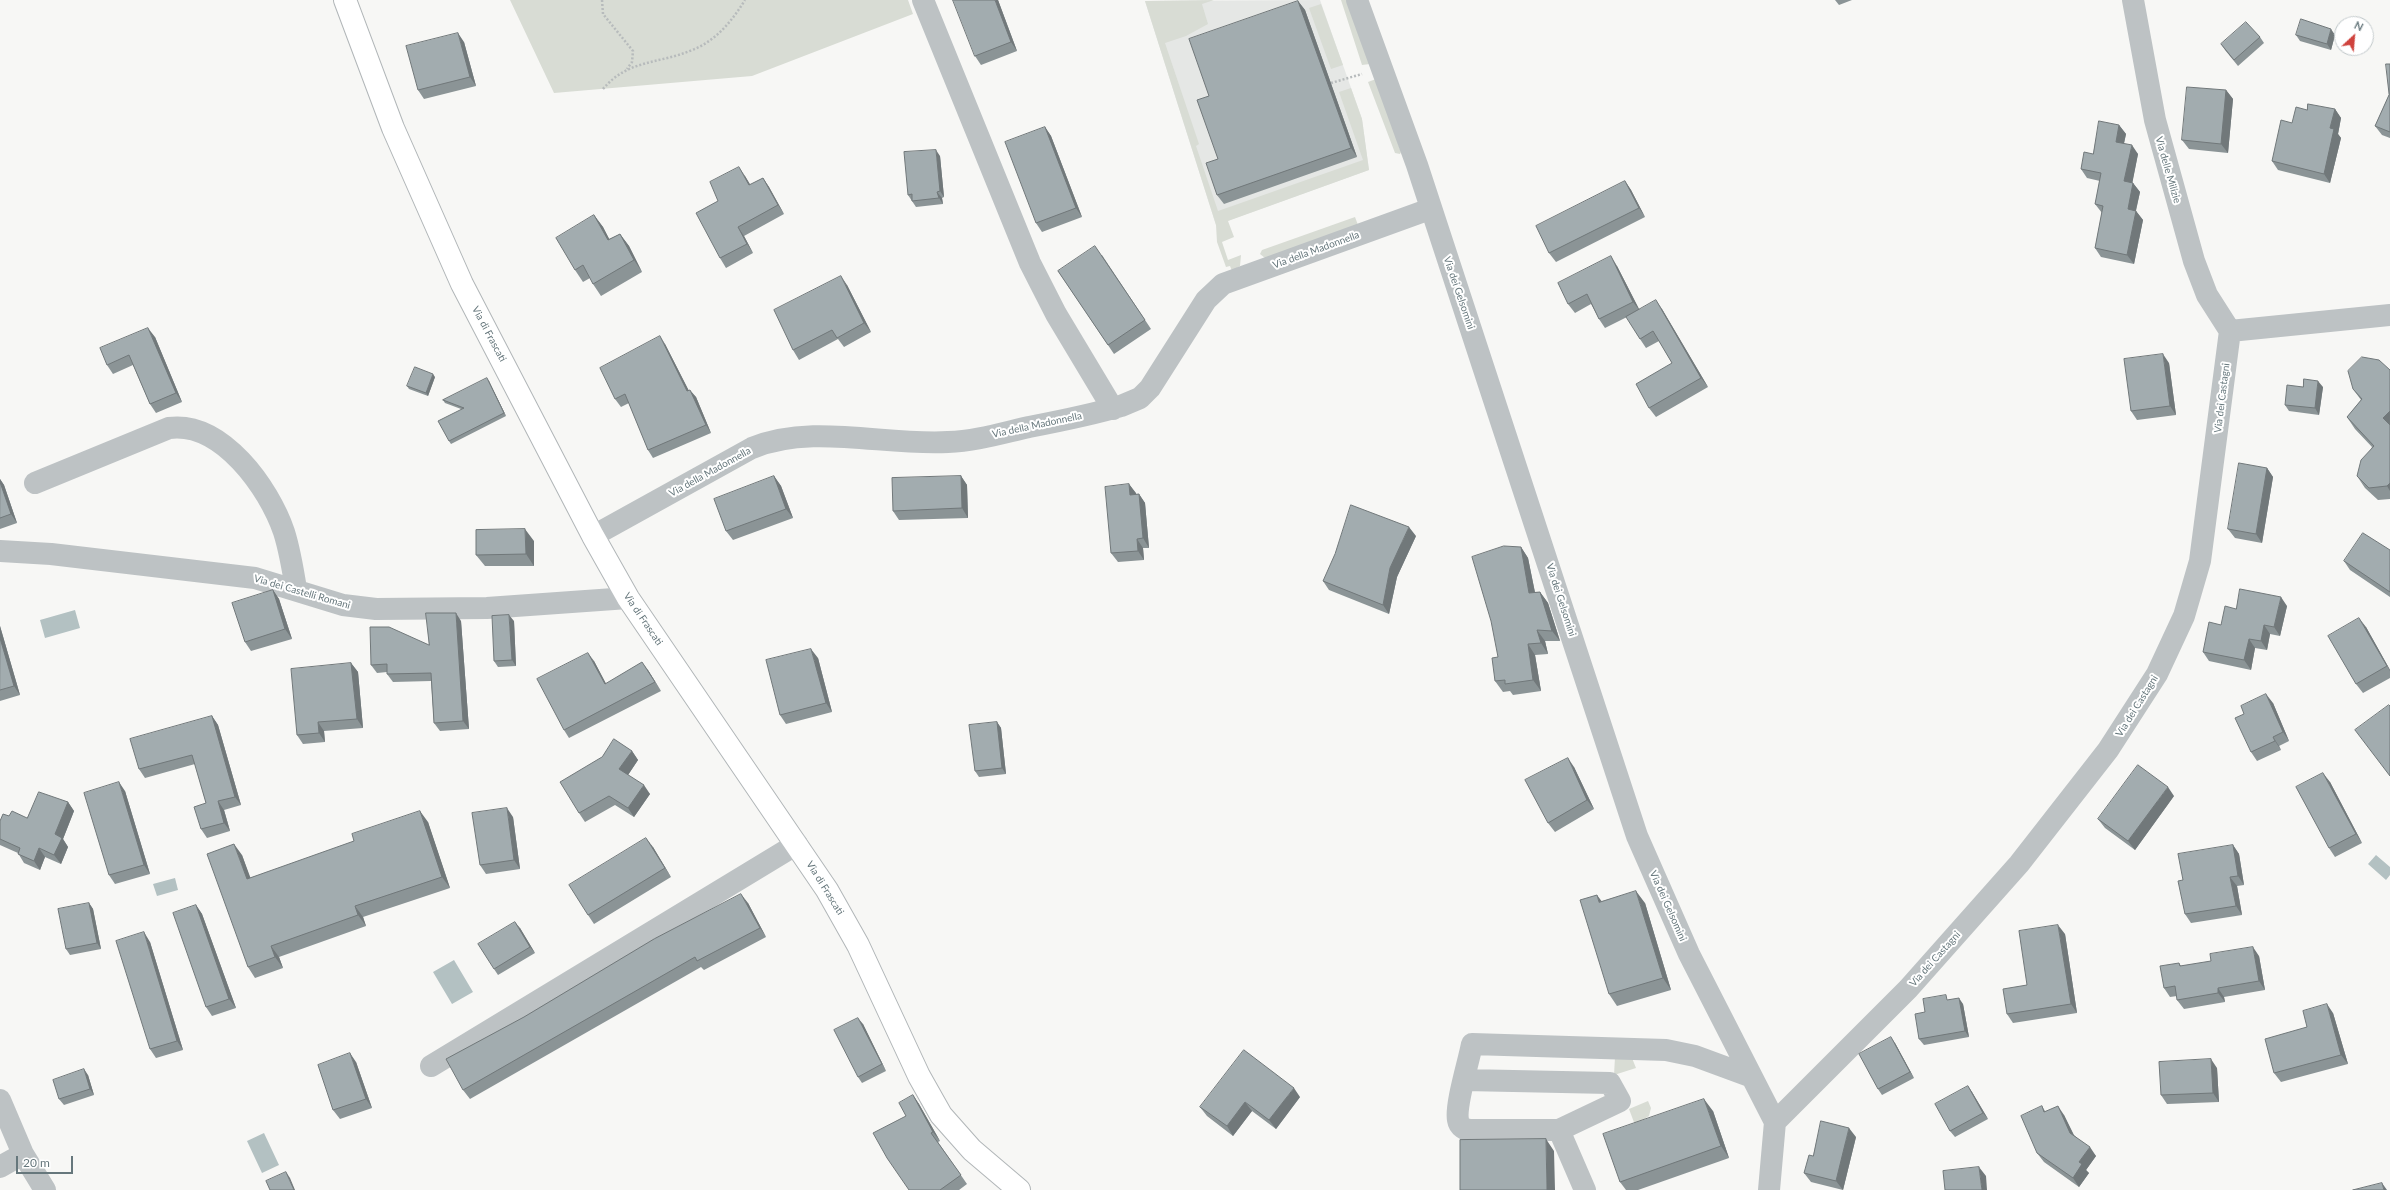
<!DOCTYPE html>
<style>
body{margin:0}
#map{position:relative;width:2390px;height:1190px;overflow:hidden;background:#f7f7f5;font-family:Lato,sans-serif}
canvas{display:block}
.north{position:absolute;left:2334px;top:16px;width:40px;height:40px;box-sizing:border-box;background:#fff;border:1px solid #c2c9cb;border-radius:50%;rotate:26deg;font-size:11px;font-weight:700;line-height:16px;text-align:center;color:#66777c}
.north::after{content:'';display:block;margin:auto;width:14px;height:18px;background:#cf423d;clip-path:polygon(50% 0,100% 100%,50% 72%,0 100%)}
.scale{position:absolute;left:16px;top:1156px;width:57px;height:18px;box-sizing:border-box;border:2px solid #66777c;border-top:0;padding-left:5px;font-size:12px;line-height:14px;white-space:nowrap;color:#66777c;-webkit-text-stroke:3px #fff;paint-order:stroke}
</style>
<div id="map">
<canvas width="2390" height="1190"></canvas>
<div class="north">N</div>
<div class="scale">20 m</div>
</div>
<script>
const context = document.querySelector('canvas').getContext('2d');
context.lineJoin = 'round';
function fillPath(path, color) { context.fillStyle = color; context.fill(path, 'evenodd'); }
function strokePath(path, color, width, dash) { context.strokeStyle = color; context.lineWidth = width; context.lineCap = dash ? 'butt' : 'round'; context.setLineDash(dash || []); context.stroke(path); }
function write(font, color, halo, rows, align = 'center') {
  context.font = font + ' Lato,sans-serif'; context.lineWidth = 4; context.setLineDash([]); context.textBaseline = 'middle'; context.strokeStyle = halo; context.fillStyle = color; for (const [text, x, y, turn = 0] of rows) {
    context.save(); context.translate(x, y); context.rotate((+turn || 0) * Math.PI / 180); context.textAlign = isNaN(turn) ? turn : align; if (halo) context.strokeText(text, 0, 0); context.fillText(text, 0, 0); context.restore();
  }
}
fillPath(new Path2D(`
 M1320 0 1362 119 1369 170 1216 225 1145 1Z`), '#e5e7e5');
fillPath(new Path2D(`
 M510 0H908L913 14 752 76 554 93Z
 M1214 0 1202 4 1208 24 1186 36 1165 43 1199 144 1196 146 1218 211 1363 160 1339 92 1351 88 1362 119 1369 170 1228 221 1234 237 1222 242 1228 260 1241 255 1240 266 1232 271 1230 266 1226 267 1217 242 1216 225 1145 1Z
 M1341 0H1348L1370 64 1362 65Z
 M1321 4 1343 65 1331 69 1309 8Z
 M1376 79 1401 152 1400 154 1395 153 1368 82Z
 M1355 217 1358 225 1265 258 1260 254 1262 250Z
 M1615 1057 1632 1058 1636 1068 1614 1075Z
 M1648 1101 1651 1108 1649 1116 1635 1125 1629 1109Z`), '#d8dcd4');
fillPath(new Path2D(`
 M75 610 80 628 45 638 40 620Z
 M2376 855 2390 867V875L2386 880 2368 864Z
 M175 878 178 890 157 896 153 884Z
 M454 960 473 992 452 1004 433 972Z
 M264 1133 279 1165 262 1173 247 1141Z`), '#b3c1c2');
const major = new Path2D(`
 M345 0 393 128 462 284 593 536 628 598 827 890 858 945 919 1076 941 1115 972 1150 1019 1190`);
strokePath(major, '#b1b6b8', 24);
strokePath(new Path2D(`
 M602 0 603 14 633 51 632 62 627 69
 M1331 83 1362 74
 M603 89C628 59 660 64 692 50 716 41 732 21 745 0`), '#b7bbbc', 2.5, [2, 2]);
strokePath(new Path2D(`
 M923 0 1030 263 1056 314 1113 409
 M1357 0 1417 165 1637 836 1689 954 1775 1122 1769 1190
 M2133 0 2155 120 2194 261 2207 295 2230 331
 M35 483 169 428C222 421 269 488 284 532 290 551 293 570 296 589
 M593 536 752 448C812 423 885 446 948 442 976 441 1002 433 1029 427 1060 421 1091 415 1121 406L1140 398 1150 388 1206 300 1223 284 1430 209
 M0 551 51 554 255 578 343 605 376 609 487 608 628 598
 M431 1066 797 844
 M1465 1080 1610 1083 1620 1101 1559 1130H1471C1465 1130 1459 1127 1458 1120 1455 1105 1469 1061 1472 1044L1666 1050 1695 1056 1752 1077
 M0 1100 23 1154 45 1190
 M1775 1122 1908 989 2019 864 2108 750 2157 674 2184 616 2200 561 2230 331 2390 315
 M1559 1130 1585 1190
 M0 1167 23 1154`), '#bdc2c4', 22);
strokePath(major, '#fff', 22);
fillPath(new Path2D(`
 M998 0 1017 51 981 65 975 56Z
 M1835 0H1852L1839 5Z
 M1298 1 1305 10 1357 157 1224 204 1217 195 1218 159 1209 96Z
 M2296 35H2335L2331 50 2300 41Z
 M2260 37 2264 43 2238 66 2225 50 2221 44Z
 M464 42 476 86 424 99 418 90Z
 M2390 64V138L2382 135 2375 126 2389 95Z
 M2226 90 2233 99 2228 153 2189 149 2182 140Z
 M2335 109 2341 118 2338 134 2341 138 2330 183 2278 170 2272 161 2292 123 2307 110Z
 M2119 125 2126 134 2124 144 2138 154 2132 183H2133L2140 192 2136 211 2143 220 2134 264 2101 257 2095 248 2102 213 2095 204 2100 181 2087 178 2081 169 2093 154Z
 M1045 127 1051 136 1082 217 1042 232 1036 223Z
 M940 156 944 197 942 198 943 204 916 207 908 195Z
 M745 176 750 185 763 178 769 187 784 214 744 236 753 253 726 268 720 258 718 201Z
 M1625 181 1631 190 1645 217 1556 262 1549 253Z
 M594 215 603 227 609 239 620 234 629 246 642 272 601 296 593 284 590 278 583 282 575 270Z
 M1102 255 1151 329 1114 354 1058 271Z
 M1617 266 1639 309H1662L1708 387 1656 417 1649 408 1672 363 1659 341 1646 348 1640 339 1627 317 1605 328 1599 319 1591 304 1575 313 1568 304Z
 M847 285 871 332 844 347 838 339 799 360 793 350Z
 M155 337 182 402 156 413 150 404 133 365 113 374 107 365Z
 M665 344 689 391 696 397 711 433 653 458 648 450 629 403 621 407 615 399Z
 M2169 363 2176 415 2137 420 2131 411Z
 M2390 370V499L2378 500 2365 488 2357 476 2372 447 2355 429 2347 417 2361 400 2353 389Z
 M435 377 428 396 409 389 407 386Z
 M489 381 506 416 451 444 449 441 461 409 445 403 443 400Z
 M2303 387H2323L2319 415 2289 411 2285 405Z
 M2267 468 2273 477 2262 543 2235 538 2228 529Z
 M774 476 781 486 793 518 733 540 726 531Z
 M961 476 967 485 968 518 899 520 893 511Z
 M0 479 4 485 17 523 0 529Z
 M1129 484 1136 494H1139L1145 503 1149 548H1143L1144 560 1118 562 1111 553Z
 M1416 536 1397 577 1389 614 1329 590 1323 581Z
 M534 541V566H485L476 555Z
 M1521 547 1528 558 1535 592H1540L1548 603 1560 641H1545L1548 654 1535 655 1541 691 1513 695 1510 691 1503 692 1495 681 1498 657Z
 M2390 550V597L2350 570 2344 561Z
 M273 590 279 599 292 639 251 651 245 642Z
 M2287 606 2280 636 2270 634 2267 650 2255 648 2251 670 2209 661 2203 652 2221 625 2236 609Z
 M461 621 469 729 440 731 434 723 431 681 393 682 387 674V672L377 673 371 665 429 645Z
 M514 621 516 666 498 667 494 661Z
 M0 626 20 695 0 701Z
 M2366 627 2390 670V678L2363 693 2356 684Z
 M818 658 832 712 786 724 780 715Z
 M594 661 606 684 648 670 661 691 569 738 564 730Z
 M351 663 358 672 363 728 324 731 325 742 303 744 297 735Z
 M2273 703 2289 741 2279 746 2281 750 2257 761 2251 752Z
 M212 716 218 725 241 805 224 810 230 831 207 838 201 829 206 803 195 764 145 778 139 769Z
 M997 722 1001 728 1006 774 979 777 975 771Z
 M632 751 638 760 628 775 650 794 634 817 615 805 585 822 579 813Z
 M1574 767 1594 809 1555 832 1548 823Z
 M2330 782 2362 843 2335 857 2329 848Z
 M125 791 150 874 115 884 109 875Z
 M2174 796 2135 850 2105 828 2098 819Z
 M68 802 74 811 63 839 68 847 61 864 45 857 40 870 24 863 18 853 0 845V821L9 816 27 818Z
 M513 817 520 869 486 874 480 865Z
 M428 822 450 888 363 917 366 926 279 957 283 968 255 978 248 967 242 855 250 878Z
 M2233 845 2239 854 2244 885 2237 886 2242 915 2191 923 2185 914 2183 880Z
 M653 847 671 877 594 924 588 915Z
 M89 903 93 909 101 949 70 955 66 949Z
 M748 903 766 937 704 970 701 967 470 1099 463 1090Z
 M1645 903 1671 990 1617 1006 1609 994Z
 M196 905 202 914 236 1008 212 1016 206 1007Z
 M520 928 535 953 498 975 494 969Z
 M2065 934 2077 1013 2013 1023 2007 1014Z
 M150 942 183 1050 156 1058 150 1049Z
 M2259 956 2265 990 2224 997 2225 1002 2184 1009 2177 1000V996L2170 997 2164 988 2179 963 2181 966Z
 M1950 999 1963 1004 1969 1037 1924 1045 1919 1039 1925 1012Z
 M2333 1013 2348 1064 2281 1082 2274 1073 2307 1027Z
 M863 1024 886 1071 862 1083 858 1077Z
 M1895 1043 1914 1078 1882 1095 1878 1089Z
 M356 1062 372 1108 340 1119 333 1110Z
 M2217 1068 2219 1102 2167 1104 2161 1095Z
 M88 1075 94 1095 64 1105 59 1099Z
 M1968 1086 1972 1092 1988 1119 1955 1137 1950 1131Z
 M913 1095 919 1104 940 1141 938 1142 967 1184 959 1190H909L906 1116Z
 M1300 1097 1276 1129 1252 1111 1233 1136 1207 1116 1200 1107Z
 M2042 1106 2045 1111 2064 1115 2074 1135 2096 1156 2086 1170 2089 1173 2079 1187 2044 1162 2037 1153Z
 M1713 1111 1729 1158 1638 1190H1626L1620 1182Z
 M1856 1137 1843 1190 1811 1182 1804 1173 1813 1156Z`), '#8b9496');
fillPath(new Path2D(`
 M995 0H998L1017 51 1011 42Z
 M1298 1 1305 10 1357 157 1351 148Z
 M2331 29 2335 35 2331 50 2327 44Z
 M458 33 464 42 476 86 470 77Z
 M2226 90 2233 99 2228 153 2221 144Z
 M2335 109 2341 118 2338 134 2341 138 2330 183 2324 174 2330 128Z
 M2119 125 2126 134 2122 151 2116 142Z
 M1045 127 1051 136 1082 217 1076 208Z
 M2132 145 2138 154 2131 190 2124 181Z
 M936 150 940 156 944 197 940 191Z
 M739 167 745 176 756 194 749 185Z
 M763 178 769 187 784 214 778 205Z
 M1625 181 1631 190 1645 217 1639 208Z
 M2133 183 2140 192 2134 218 2128 209Z
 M937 192 942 198 943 204 939 198Z
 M2136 211 2143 220 2134 264 2127 255Z
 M594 215 603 227 616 252 608 240Z
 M738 227 744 236 753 253 747 244Z
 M620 234 629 246 642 272 634 260Z
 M1611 256 1617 266 1640 311 1633 302Z
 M841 276 847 285 871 332 864 323Z
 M1656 300 1662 309 1708 387 1701 378Z
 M148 328 155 337 182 402 176 393Z
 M660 336 665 344 693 399 687 391Z
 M2163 354 2169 363 2176 415 2170 406Z
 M433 374 435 377 428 396 426 393Z
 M487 378 489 381 506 416 504 413Z
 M2318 381 2323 387 2319 415 2315 408Z
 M690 390 696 397 711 433 706 425Z
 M2390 411V428L2383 418Z
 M2267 468 2273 477 2262 543 2256 534Z
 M774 476 781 486 793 518 786 509Z
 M961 476 967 485 968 518 962 508Z
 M0 479 4 485 17 523 11 514 0 482Z
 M2390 483V491L2387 486Z
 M1129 484 1136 493 1137 504 1130 495Z
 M1139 494 1145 503 1149 548 1143 538Z
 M1409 527 1416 536 1397 577 1389 614 1383 605 1390 568Z
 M525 529 534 541V566L526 554Z
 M1137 539 1143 548 1144 560 1138 551Z
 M1521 547 1528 558 1537 603 1529 593Z
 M273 590 279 599 292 639 285 629Z
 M1540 592 1548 603 1560 641 1552 631Z
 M2281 597 2287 606 2280 636 2274 627Z
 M456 613 461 621 469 729 463 721Z
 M509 615 514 621 516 666 512 660Z
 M2359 618 2366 627 2390 670V671Z
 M2264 625 2270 634 2267 650 2261 641Z
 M0 626 20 695 14 686 0 638Z
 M1537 630 1545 641 1548 654 1541 643Z
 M2249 639 2255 648 2251 670 2244 660Z
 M1528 644 1535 655 1541 691 1533 680Z
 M811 649 818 658 832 712 826 703Z
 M588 653 594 661 611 693 605 684Z
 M642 662 648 670 661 691 655 682Z
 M351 663 358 672 363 728 357 719Z
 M2266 694 2273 703 2289 741 2283 732Z
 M212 716 218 725 241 805 235 797Z
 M318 722 324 731 325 742 319 733Z
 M997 722 1001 728 1006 774 1002 768Z
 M2273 737 2279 746 2281 750 2275 741Z
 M632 751 638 760 626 778 619 769Z
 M1568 758 1574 767 1594 809 1587 800Z
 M2323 773 2330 782 2362 843 2356 834Z
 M119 782 125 791 150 874 144 865Z
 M644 785 650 794 634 817 628 808Z
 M2168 787 2174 796 2135 850 2128 841Z
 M218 801 224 810 230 831 224 823Z
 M68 802 74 811 63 839 68 847 61 864 54 855 55 834Z
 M507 808 513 817 520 869 514 860Z
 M420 811 428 822 450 888 442 877Z
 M646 838 653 847 671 877 665 868Z
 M234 844 242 855 255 890 247 879Z
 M2233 845 2239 854 2244 885 2238 876Z
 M39 848 45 857 40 870 34 861Z
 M2230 877 2237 886 2242 915 2236 906Z
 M1636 891 1645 903 1671 990 1663 978Z
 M741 894 748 903 766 937 760 928Z
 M1597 895 1606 907 1599 902Z
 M89 903 93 909 101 949 97 943Z
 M196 905 202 914 236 1008 229 999Z
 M355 906 363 917 366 926 358 915Z
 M515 922 520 928 535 953 530 947Z
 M2058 925 2065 934 2077 1013 2071 1004Z
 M144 932 150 942 183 1050 177 1041Z
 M271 946 279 957 283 968 275 957Z
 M2253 947 2259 956 2265 990 2259 981Z
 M2218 988 2224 997 2225 1002 2218 993Z
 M1959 998 1963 1004 1969 1037 1965 1031Z
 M2327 1004 2333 1013 2348 1064 2341 1055Z
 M858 1018 863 1024 886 1071 882 1064Z
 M1891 1037 1895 1043 1914 1078 1910 1072Z
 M350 1053 356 1062 372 1108 366 1099Z
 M2211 1059 2217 1068 2219 1102 2213 1093Z
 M84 1069 88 1075 94 1095 90 1089Z
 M1968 1086 1972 1092 1988 1119 1983 1113Z
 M1294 1088 1300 1097 1276 1129 1269 1120Z
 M913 1095 919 1104 940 1141 933 1132Z
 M1704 1099 1713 1111 1729 1158 1721 1146Z
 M1245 1102 1252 1111 1233 1136 1227 1126Z
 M2058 1106 2064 1115 2077 1142 2070 1133Z
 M1849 1128 1856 1137 1843 1190 1836 1181Z
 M1546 1139 1554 1151 1555 1190H1547Z
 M2090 1147 2096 1156 2086 1170 2089 1173 2079 1187 2073 1178 2079 1162Z
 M1979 1167 1986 1176 1987 1190H1982Z
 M286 1172 290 1178 295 1190H294Z
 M2382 1183 2387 1190H2384Z`), '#71787a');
const building = new Path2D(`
 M953 0H995L1011 42 975 56Z
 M1298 1 1351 148 1217 195 1206 163 1218 159 1197 100 1209 96 1189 39Z
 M2301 19 2331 29 2327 44 2296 35Z
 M2246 22 2260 37 2234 60 2221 44Z
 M458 33 470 77 418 90 406 46Z
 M2386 64H2390V132L2375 126 2389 95Z
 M2187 87 2226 90 2221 144 2182 140Z
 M2308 104 2335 109 2330 128 2334 129 2324 174 2272 161 2281 120 2292 123 2296 107 2307 110Z
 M2099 121 2119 125 2116 142 2132 145 2124 181 2133 183 2128 209 2136 211 2127 255 2095 248 2103 206 2095 204 2101 173 2081 169 2084 152 2093 154Z
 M1045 127 1076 208 1036 223 1005 142Z
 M936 150 940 191 937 192 939 198 912 201V194L908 195 904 152Z
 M739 167 749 185 763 178 778 205 738 227 747 244 720 258 696 213 718 201 710 182Z
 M1625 181 1639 208 1549 253 1536 226Z
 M594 215 608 240 620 234 634 260 593 284 583 265 575 270 556 238Z
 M1095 246 1145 320 1108 345 1058 271Z
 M1611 256 1633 302 1599 319 1587 294 1568 304 1558 283Z
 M841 276 864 323 837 338 832 330 793 350 774 310Z
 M1656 300 1701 378 1649 408 1636 384 1672 363 1653 331 1640 339 1626 317Z
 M148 328 176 393 150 404 129 355 107 365 100 348Z
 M660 336 687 391 690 390 706 425 648 450 625 394 615 399 600 368Z
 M2163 354 2170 406 2131 411 2124 359Z
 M2362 357 2379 360 2390 370V411L2383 418 2390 425V483L2387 486 2369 488 2357 476 2361 460 2374 446 2347 417 2362 399 2353 389 2348 371Z
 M415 367 433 374 426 393 407 386Z
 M487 378 504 413 449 441 438 421 464 408 443 400Z
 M2304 379 2318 381 2315 408 2285 405 2287 385 2303 387Z
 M2239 463 2267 468 2256 534 2228 529Z
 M774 476 786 509 726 531 714 499Z
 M961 476 962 508 893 511 892 478Z
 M0 482 11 514 0 518Z
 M1129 484 1130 495 1139 494 1143 538 1137 539 1138 551 1111 553 1105 487Z
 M1351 505 1409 527 1390 568 1383 605 1323 581 1335 554Z
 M525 529 526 554 476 555V530Z
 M2363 533 2390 550V592L2344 561Z
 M1504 546 1521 547 1529 593 1540 592 1552 631 1537 630 1541 643 1528 644 1533 680 1505 684V680L1495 681 1492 658 1498 657 1491 621 1472 557Z
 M2240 589 2281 597 2274 627 2264 625 2261 641 2249 639 2244 660 2203 652 2209 622 2221 625 2225 606 2236 609Z
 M273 590 285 629 245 642 232 603Z
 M426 613H456L463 721 434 723 431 673 387 674V664L371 665 370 627H389L429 645Z
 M509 615 512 660 494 661 492 616Z
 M2359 618 2387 666 2356 684 2328 636Z
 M0 638 14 686 0 690Z
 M811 649 826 703 780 715 766 660Z
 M588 653 605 684 642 662 655 682 564 730 537 679Z
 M351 663 357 719 318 722 319 733 297 735 291 669Z
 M2266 694 2283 732 2273 737 2275 741 2251 752 2235 718 2244 714 2241 706Z
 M2389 705 2390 706V776L2355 730Z
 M212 716 235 797 218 801 224 823 201 829 194 807 206 803 192 755 139 769 130 739Z
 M997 722 1002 768 975 771 969 725Z
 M614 739 632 751 619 769 644 785 628 808 609 796 579 813 560 782 602 757Z
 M1568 758 1587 800 1548 823 1525 780Z
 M2138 765 2168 787 2128 841 2098 819Z
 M2323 773 2356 834 2329 848 2296 787Z
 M119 782 144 865 109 875 84 793Z
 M39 792 68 802 55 834 62 838 54 855 39 848 34 861 18 854 20 848 0 839V821L3 814 9 816 12 811 27 818Z
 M507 808 514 860 480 865 472 813Z
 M420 811 442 877 355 906 358 915 271 946 275 957 248 967 207 854 234 844 247 879 354 841 352 834Z
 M646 838 665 868 588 915 569 885Z
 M2233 845 2238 876 2230 877 2236 906 2185 914 2178 881 2183 880 2178 854Z
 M1636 891 1663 978 1609 994 1580 900 1597 895 1599 902Z
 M741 894 760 928 697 961 695 957 463 1090 446 1059 524 1017 654 939Z
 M89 903 97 943 66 949 58 909Z
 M196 905 229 999 206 1007 173 913Z
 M515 922 530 947 494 969 478 944Z
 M2058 925 2071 1004 2007 1014 2003 989 2027 985 2019 931Z
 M144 932 177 1041 150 1049 116 941Z
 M2253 947 2259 981 2218 988V993L2177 1000 2175 986 2164 988 2160 966 2179 963 2180 966 2211 961 2210 954Z
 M1946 995 1947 1000 1959 998 1965 1031 1919 1039 1915 1014 1925 1012 1923 999Z
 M2327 1004 2341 1055 2274 1073 2265 1039 2307 1027 2303 1011Z
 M858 1018 882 1064 858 1077 834 1030Z
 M1891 1037 1910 1072 1878 1089 1859 1054Z
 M1244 1050 1294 1088 1269 1120 1245 1102 1227 1126 1200 1107Z
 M350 1053 366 1099 333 1110 318 1065Z
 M2211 1059 2213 1093 2161 1095 2159 1062Z
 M84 1069 90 1089 59 1099 53 1080Z
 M1968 1086 1983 1113 1950 1131 1935 1104Z
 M913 1095 933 1132 931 1133 961 1175 940 1190H909L887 1158 873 1133 906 1116 899 1103Z
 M1704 1099 1721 1146 1620 1182 1603 1134Z
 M2042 1106 2044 1112 2058 1106 2070 1133 2090 1147 2079 1162 2082 1164 2073 1178 2037 1153 2021 1116Z
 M1821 1121 1849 1128 1836 1181 1804 1173 1809 1155 1813 1156Z
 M1546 1139 1547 1190H1460V1140Z
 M1979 1167 1982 1190H1945L1943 1171Z
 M286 1172 294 1190H270L266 1181Z
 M2382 1183 2384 1190H2353Z`);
fillPath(building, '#a2acaf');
strokePath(building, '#71787a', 1);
write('10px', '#66777c', '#fff', [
 ["Via delle Milizie",2168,170,74],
 ["Via della Madonnella",1316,250,-20],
 ["Via dei Gelsomini",1459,293,71],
 ["Via di Frascati",489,334,62],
 ["Via dei Castagni",2222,398,-83],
 ["Via della Madonnella",1037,425,-12],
 ["Via della Madonnella",710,472,-29],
 ["Via dei Castelli Romani",302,592,16],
 ["Via dei Gelsomini",1561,600,72],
 ["Via di Frascati",643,619,56],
 ["Via dei Castagni",2137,706,-58],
 ["Via di Frascati",825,888,58],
 ["Via dei Gelsomini",1668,906,66],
 ["Via dei Castagni",1935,959,-48]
]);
</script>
